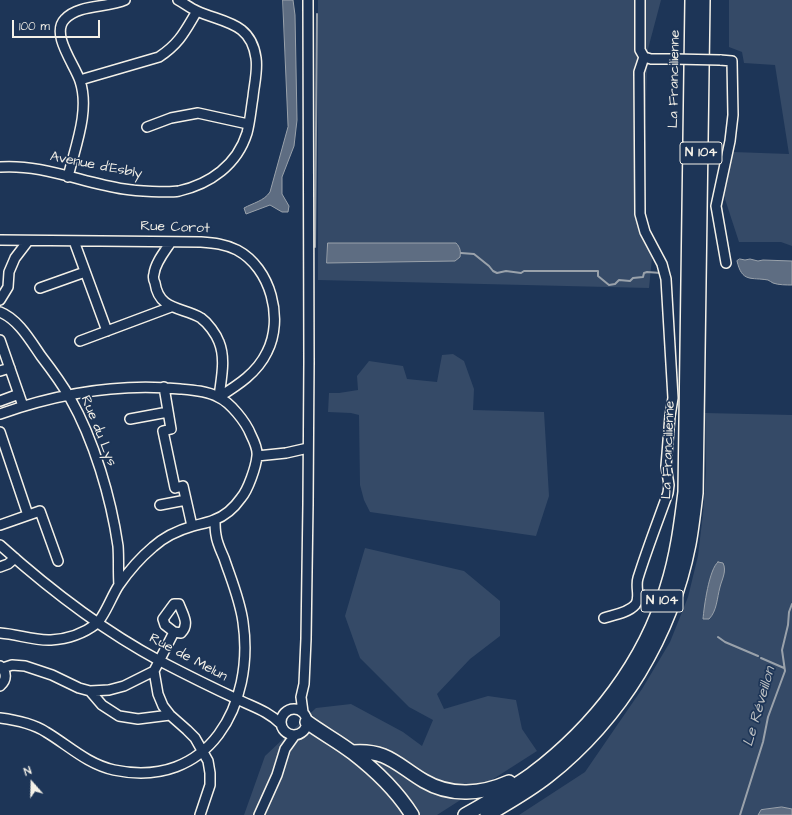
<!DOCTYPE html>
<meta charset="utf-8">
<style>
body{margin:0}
#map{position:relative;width:792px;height:815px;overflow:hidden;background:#1d3557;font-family:"Architects Daughter",sans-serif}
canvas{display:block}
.north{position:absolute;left:12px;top:763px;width:40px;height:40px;-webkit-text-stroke:3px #1d3557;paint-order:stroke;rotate:340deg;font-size:11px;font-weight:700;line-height:16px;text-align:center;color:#f4f1e8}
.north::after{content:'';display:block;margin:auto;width:14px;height:18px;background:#f4f1e8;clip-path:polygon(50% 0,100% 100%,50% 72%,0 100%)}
.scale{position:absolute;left:12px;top:20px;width:88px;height:18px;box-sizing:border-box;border:2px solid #f4f1e8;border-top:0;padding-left:5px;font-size:12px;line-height:14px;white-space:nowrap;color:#f4f1e8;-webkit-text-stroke:3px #1d3557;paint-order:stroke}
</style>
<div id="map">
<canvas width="792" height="815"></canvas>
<div class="north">N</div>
<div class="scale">100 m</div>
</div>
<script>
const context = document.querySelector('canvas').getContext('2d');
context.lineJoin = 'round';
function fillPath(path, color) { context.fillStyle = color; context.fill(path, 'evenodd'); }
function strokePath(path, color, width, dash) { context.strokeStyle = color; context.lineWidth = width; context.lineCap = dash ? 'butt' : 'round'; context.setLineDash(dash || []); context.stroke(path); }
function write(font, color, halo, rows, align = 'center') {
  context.font = font + ' "Architects Daughter",sans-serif'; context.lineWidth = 3.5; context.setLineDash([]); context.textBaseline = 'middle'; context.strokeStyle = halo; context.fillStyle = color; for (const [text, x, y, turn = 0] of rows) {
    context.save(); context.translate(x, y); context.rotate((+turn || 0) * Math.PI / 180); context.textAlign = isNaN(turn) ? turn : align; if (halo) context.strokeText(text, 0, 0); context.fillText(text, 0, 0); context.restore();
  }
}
fillPath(new Path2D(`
 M318 0H661L648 49 641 223 652 258 649 288 318 280Z
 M729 0H792V246L781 242H739L724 196 733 152 789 154 775 65 744 63 742 52 729 47Z
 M453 354 464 361 474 389 473 410 544 412 549 496 536 536 370 512 364 500 360 485 359 415 351 413 328 412 329 393H339L358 390 357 376 369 361 403 366 407 379 437 382 442 355Z
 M705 413 792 415V815H519L585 772 642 689 670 642 688 597 698 556 703 513 706 471Z
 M365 548 464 571 500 601V636L470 659 437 694 444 709 488 696 516 700 522 729 537 751 437 815H244L265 756 316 708 351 704 403 732 422 746 433 720 409 707 360 658 345 616Z`), '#354a67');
const water = new Path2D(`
 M283 0H293L295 15 297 120 294 146 282 177V194L289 206 288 212H282L270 205 246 214 244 208C253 203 264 201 270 192L288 127Z
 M328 243H456C460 247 461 251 460 257L455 261 327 263Z
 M740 259 745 260 750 259 758 261 763 260 792 261V285C787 285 778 285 773 283 771 282 770 281 768 280 751 277 742 283 737 261Z
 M718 562 723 563C727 571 722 579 720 587 717 598 717 611 709 619H703C704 607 709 569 718 562Z
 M782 807 792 809V815H758L761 810Z`);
fillPath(water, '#5e6d82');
strokePath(water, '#9aa2ab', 1);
strokePath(new Path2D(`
 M315 247 317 14
 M461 253 474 254 489 266 493 271 497 273 506 271 521 273 524 271H598V276L609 285 615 284 619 280 630 281 633 278 643 277 644 273 647 272 661 273
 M718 637 725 642 758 656
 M761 658 784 668
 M740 815 763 742 768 717 785 671 782 650 788 625 789 612 792 604`), '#9aa2ab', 2);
const minor = new Path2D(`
 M640 0V50L644 57 651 59H674
 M720 60 732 61 733 115 730 141 716 206 726 263
 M80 80 159 57C180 43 185 31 197 11
 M147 127 171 118 198 113 248 124
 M0 167C43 164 83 183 124 189 136 191 168 193 179 191 210 184 237 165 247 133 250 122 251 109 253 97 254 85 258 71 256 58 251 22 224 23 197 11 190 8 184 3 178 0
 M68 177C75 147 90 111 80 81 75 65 50 34 65 19 79 4 107 8 125 0
 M0 240 201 242C214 243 225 244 237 250 271 268 284 319 267 352 257 373 238 385 219 397
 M74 241 107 331
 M171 242C165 251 155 263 154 274 153 277 154 281 155 283 159 311 183 307 201 318 208 323 216 334 219 342 226 359 221 379 219 397
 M40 288 85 272
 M0 300 8 287 9 272 15 258 28 241
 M0 312C18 319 30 340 41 356 51 369 62 384 70 398 94 440 111 498 118 546 119 559 118 572 119 585
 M0 340 23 406
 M80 341 171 307
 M0 371 10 368
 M164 387 171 429 163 431 175 488 183 486 192 526
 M0 401 19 394
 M0 414C57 394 119 383 180 389 192 390 207 391 218 397 230 402 246 422 251 435 254 441 258 449 257 456 256 467 248 490 241 498 234 508 225 516 214 520 207 523 200 524 193 526 179 530 164 537 153 547 140 558 128 572 119 585 112 595 104 618 96 624 83 634 66 639 51 640 34 641 17 634 0 633
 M130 419 168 412
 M0 432 28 515
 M257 456 286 453 308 448
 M160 505 186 500
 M0 525 40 511 58 561
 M0 545C49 589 102 630 160 661 185 674 211 687 237 699 253 707 268 711 281 724
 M0 567 8 564 15 558
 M174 604H179C183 615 190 624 181 633L174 632 165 625 163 619Z
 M604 618C613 615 628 613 635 605 641 598 635 587 638 578 647 549 658 521 668 493L669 485 666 466 670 416 673 398 666 279 662 264 645 232 640 214 639 72 644 57
 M0 666C7 672 7 680 0 686
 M3 668 12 665 25 666 52 675 79 688 90 691 102 705 119 716 138 719 170 715
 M154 671 158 694 163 706 170 715 187 730 195 738 208 761 210 773V785L200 815
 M90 691 109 690 124 686 154 671 174 632
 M281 722a13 13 0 1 1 26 0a13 13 0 1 1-26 0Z
 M303 712 301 697 304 684 306 639 308 504 309 361 308 0
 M0 718C16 720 32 723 46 732 68 745 87 764 114 770 209 790 255 704 243 622 240 600 231 579 224 558 221 551 217 543 216 535 215 530 215 525 215 520
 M259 815 277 775 285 749 295 735`);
const highway = new Path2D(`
 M307 722C322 733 339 742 353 753 375 770 397 791 412 815
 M352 752C387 749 397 765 424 781 451 797 482 794 509 782
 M465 815C488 802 511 789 532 774 594 727 645 662 667 587 677 556 681 524 685 492L692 0
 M487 815C508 803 529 791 548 776 621 718 671 636 689 544 692 528 694 510 696 493L703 0`);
strokePath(minor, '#f4f1e8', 12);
strokePath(highway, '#f4f1e8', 16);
strokePath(minor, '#1d3557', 9);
strokePath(highway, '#1d3557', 13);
const minorBridge = new Path2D(`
 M674 59 720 60`);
strokePath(minorBridge, '#f4f1e8', 12, []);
strokePath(minorBridge, '#1d3557', 9);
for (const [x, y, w] of [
 [701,153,42],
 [662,601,42]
]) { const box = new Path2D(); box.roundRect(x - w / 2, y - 11, w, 22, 3); context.fillStyle = '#1d3557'; context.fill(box); strokePath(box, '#f4f1e8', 1); }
write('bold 13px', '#f4f1e8', null, [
 ["N 104",701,153],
 ["N 104",662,601]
]);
write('14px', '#f4f1e8', '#1d3557', [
 ["La Francilienne",675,79,-89],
 ["Avenue d'Esbly",96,166,11],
 ["Rue Corot",175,228,2],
 ["Rue du Lys",98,431,68],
 ["La Francilienne",669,450,-88],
 ["Rue de Melun",188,658,28]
]);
write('italic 15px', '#c0c3c4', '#1d3557', [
 ["Le Réveillon",760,707,-74]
]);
</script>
